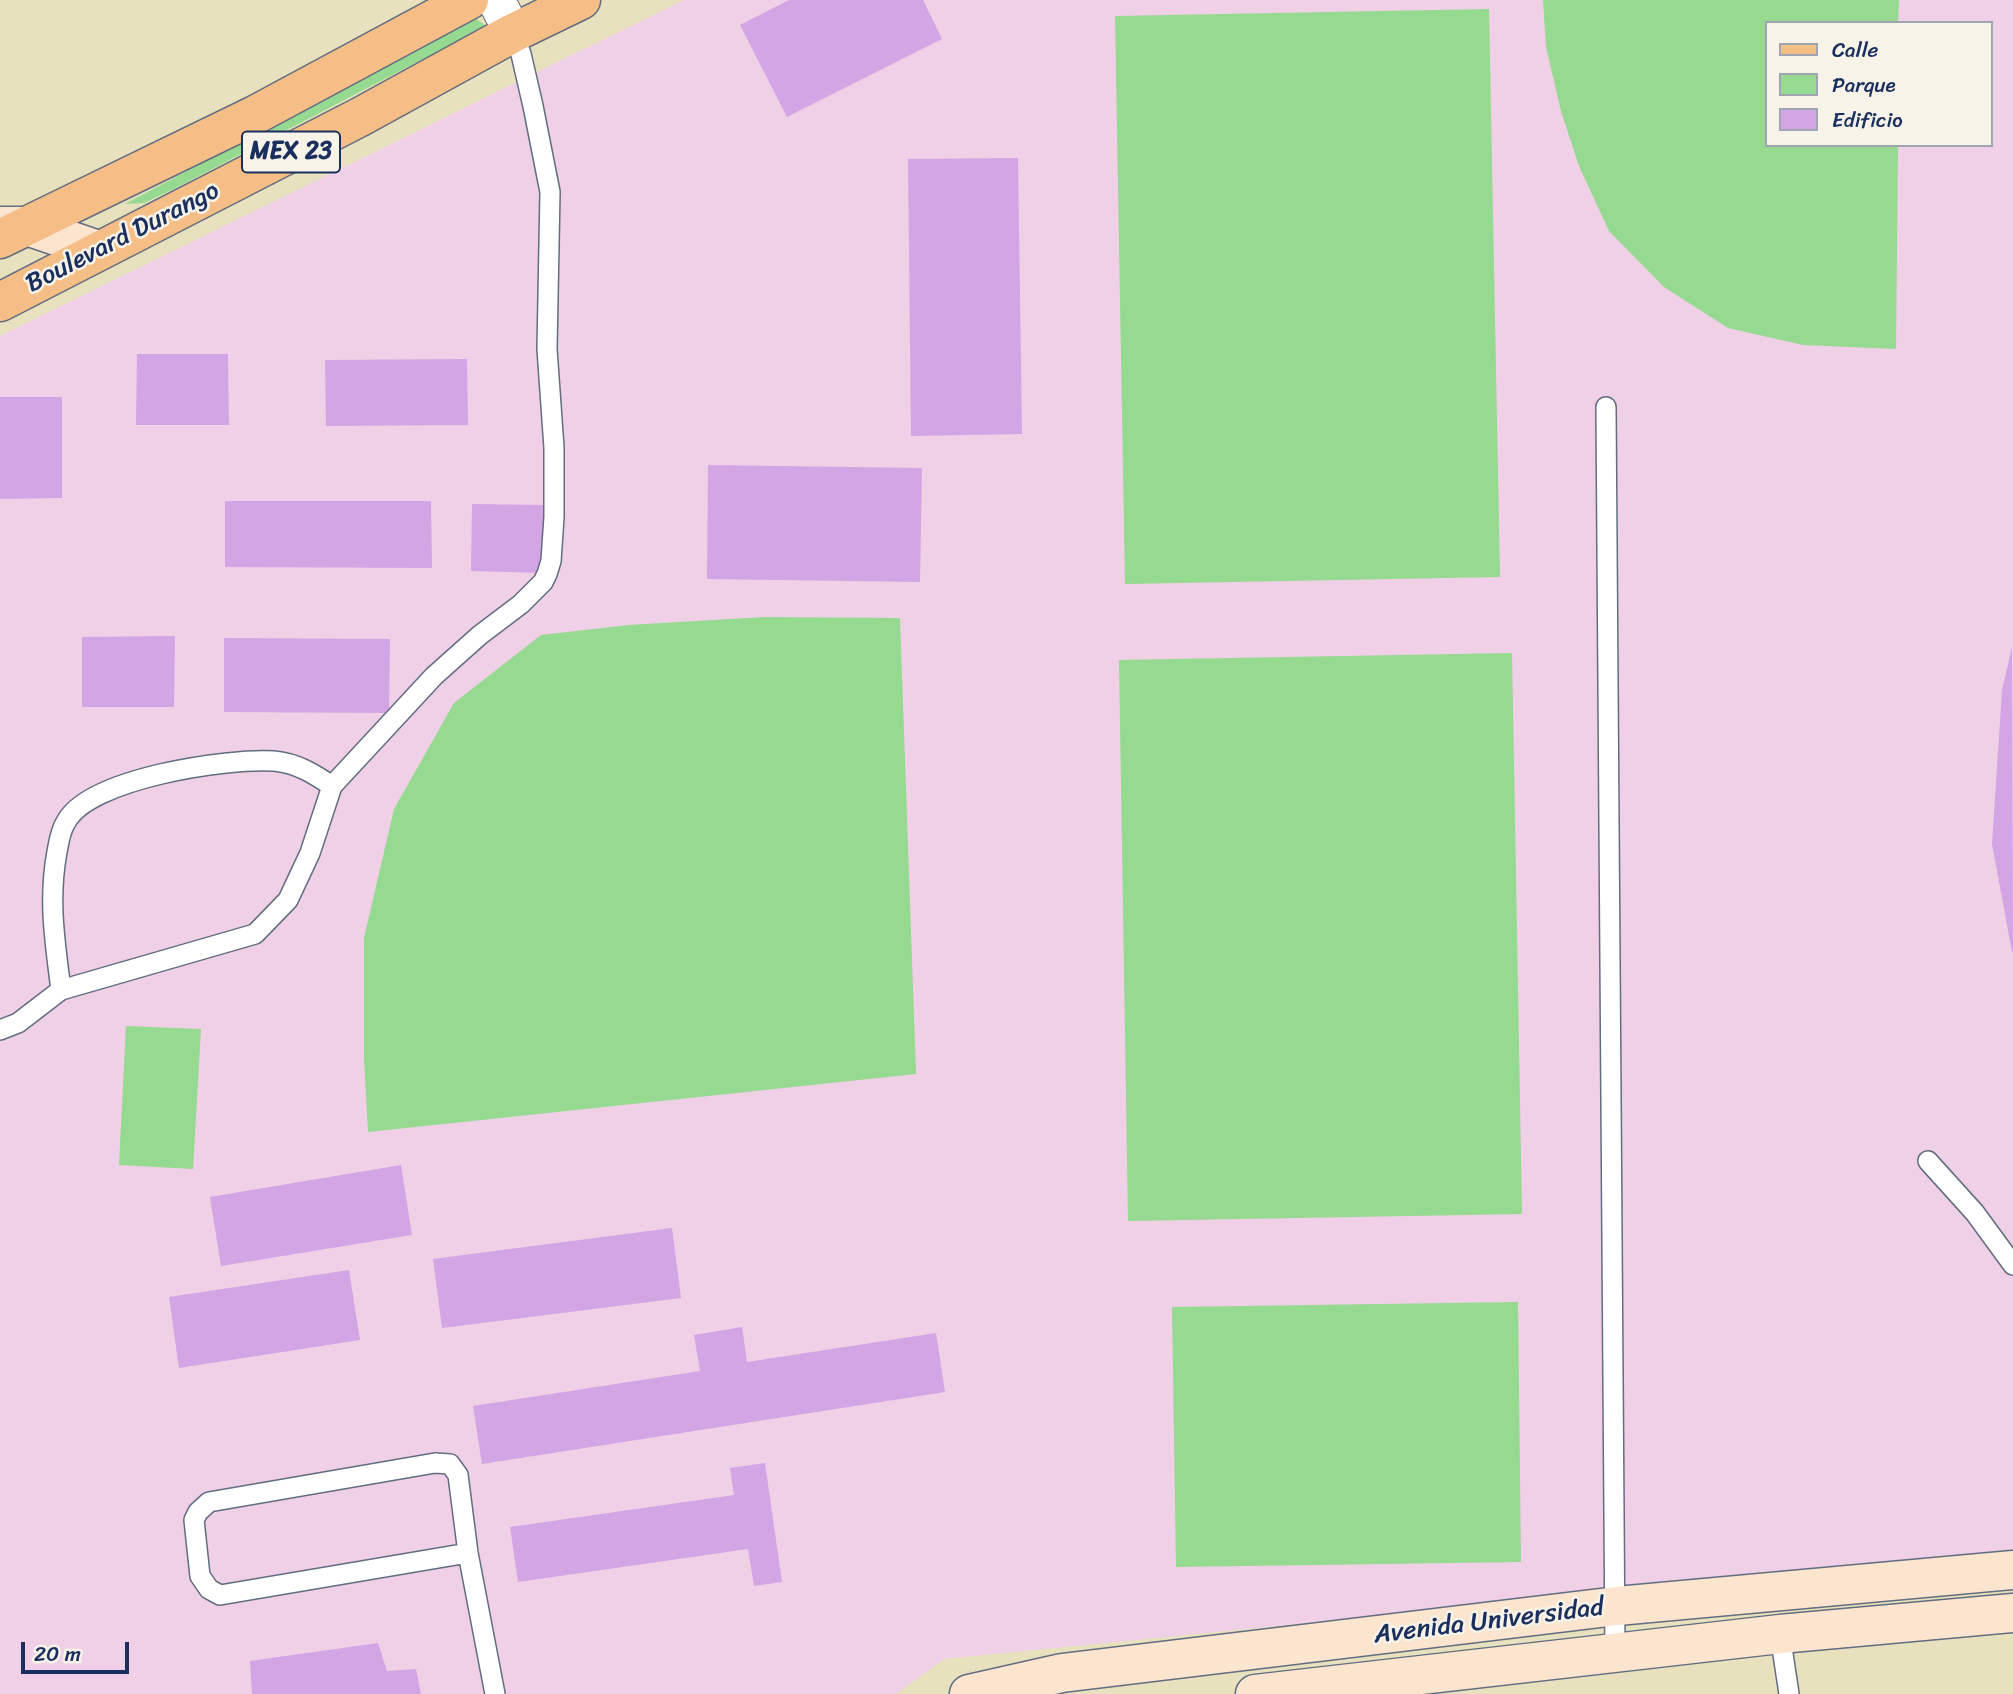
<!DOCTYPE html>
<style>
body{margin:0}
#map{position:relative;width:2013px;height:1694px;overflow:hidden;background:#e7e1be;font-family:Sriracha,sans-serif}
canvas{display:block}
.legend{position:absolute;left:1765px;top:21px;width:228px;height:126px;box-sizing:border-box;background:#f7f3e8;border:2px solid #9fa5b1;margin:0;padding:9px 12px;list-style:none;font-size:21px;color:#1b2f5e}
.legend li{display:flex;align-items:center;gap:14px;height:35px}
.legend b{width:35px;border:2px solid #9fa5b1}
.scale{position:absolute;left:21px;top:1642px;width:108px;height:32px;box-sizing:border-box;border:4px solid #1b2f5e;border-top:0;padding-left:9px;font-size:21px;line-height:24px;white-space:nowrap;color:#1b2f5e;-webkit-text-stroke:5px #f7f3e8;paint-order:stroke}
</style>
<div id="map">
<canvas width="2013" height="1694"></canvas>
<ul class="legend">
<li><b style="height:9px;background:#f6be87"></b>Calle</li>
<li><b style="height:19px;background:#96d991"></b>Parque</li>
<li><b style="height:19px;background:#d3a5e5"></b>Edificio</li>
</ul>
<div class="scale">20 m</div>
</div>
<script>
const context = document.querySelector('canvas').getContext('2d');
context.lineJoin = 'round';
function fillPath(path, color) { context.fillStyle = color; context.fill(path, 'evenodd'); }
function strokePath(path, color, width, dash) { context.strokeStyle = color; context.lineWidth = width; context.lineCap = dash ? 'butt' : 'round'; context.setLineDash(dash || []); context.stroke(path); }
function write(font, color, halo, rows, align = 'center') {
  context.font = font + ' Sriracha,sans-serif'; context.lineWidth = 5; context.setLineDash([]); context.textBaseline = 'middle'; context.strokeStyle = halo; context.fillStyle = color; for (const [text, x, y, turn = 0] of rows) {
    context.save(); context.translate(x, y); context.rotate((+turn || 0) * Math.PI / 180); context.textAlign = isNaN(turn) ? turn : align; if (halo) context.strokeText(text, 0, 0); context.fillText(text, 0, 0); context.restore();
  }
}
fillPath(new Path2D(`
 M684 0H2013V1553L944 1659 896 1694H0V336ZM1766 23H1990V145H1766Z`), '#efd0e6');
fillPath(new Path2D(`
 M1543 0H1899L1898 23H1766V145H1898L1896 349 1803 345 1728 328 1664 287 1609 231 1579 166 1561 111 1546 47Z
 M1489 9 1500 577 1125 584 1115 16Z
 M475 18 486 26 174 189 144 203 125 204Z
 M764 617 900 618 916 1074 368 1132 364 1059V938L394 809 454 703 541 635 629 625Z
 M1512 653 1522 1214 1128 1221 1119 660Z
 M126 1026 201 1029 193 1169 119 1165Z
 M1518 1302 1521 1562 1176 1567 1172 1307Z`), '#96d991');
fillPath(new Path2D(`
 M789 0H923L942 39 787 117 740 25Z
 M1018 158 1022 434 911 436 908 159Z
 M137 354H228L229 425H136Z
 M467 359 468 425 326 426 325 360Z
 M0 397H62V498L0 499Z
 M708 465 922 468 920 582 707 579Z
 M225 501H431L432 568 225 567Z
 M472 504 544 505 543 573 471 571Z
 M175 636 174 707H82V637Z
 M224 638 390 639 389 713 224 712Z
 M2012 647 2013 952H2012L1992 844 2002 690Z
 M401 1165 412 1235 221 1266 210 1197Z
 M672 1228 681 1298 442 1328 433 1259Z
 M349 1270 360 1340 179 1368 169 1297Z
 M742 1327 747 1362 936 1333 945 1392 482 1464 473 1406 700 1371 694 1335Z
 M765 1463 782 1582 754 1586 748 1549 518 1582 510 1527 734 1495 730 1468Z
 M378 1643 387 1671 416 1669 421 1694H252L250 1661Z`), '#d3a5e5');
const lane = new Path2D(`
 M1606 407 1615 1652
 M61 990C55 942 48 900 57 852 59 842 60 831 66 822 89 778 228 758 274 761 297 763 314 774 332 786
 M0 1030 18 1023 61 990 255 934 288 900 310 853 332 786 434 676 480 635 521 604 543 582 547 574 551 561 554 517V448L547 349 550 192 533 106 521 54 513 33
 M1928 1161 1975 1213 2013 1265
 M468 1553 220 1595 209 1589 200 1576 194 1520 198 1512 209 1502 435 1463 450 1464 458 1475 468 1553 495 1694
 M1780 1634 1789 1694`);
const street = new Path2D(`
 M496 0 513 33`);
const secondary = new Path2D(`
 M2 226H27L98 250
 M969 1694 1062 1673 1617 1606 2013 1570
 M1255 1694 1780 1634 2013 1613`);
const primary = new Path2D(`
 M0 239 255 115 469 0
 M0 302 360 117 513 33 581 0`);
strokePath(lane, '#626d80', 22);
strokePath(street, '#626d80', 39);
strokePath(secondary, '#626d80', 41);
strokePath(primary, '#626d80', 41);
strokePath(lane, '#fff', 19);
strokePath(street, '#fff', 37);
strokePath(secondary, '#fbe5cf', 38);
strokePath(primary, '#f6be87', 38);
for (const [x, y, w] of [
 [291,152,98]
]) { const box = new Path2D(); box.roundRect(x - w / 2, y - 20.5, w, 41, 5); context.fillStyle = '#f7f3e8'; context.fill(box); strokePath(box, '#1b2f5e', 2); }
write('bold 24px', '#1b2f5e', null, [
 ["MEX 23",291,152]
]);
write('26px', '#1b2f5e', '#f7f3e8', [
 ["Boulevard Durango",123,238,-27],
 ["Avenida Universidad",1489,1622,-7]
]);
</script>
